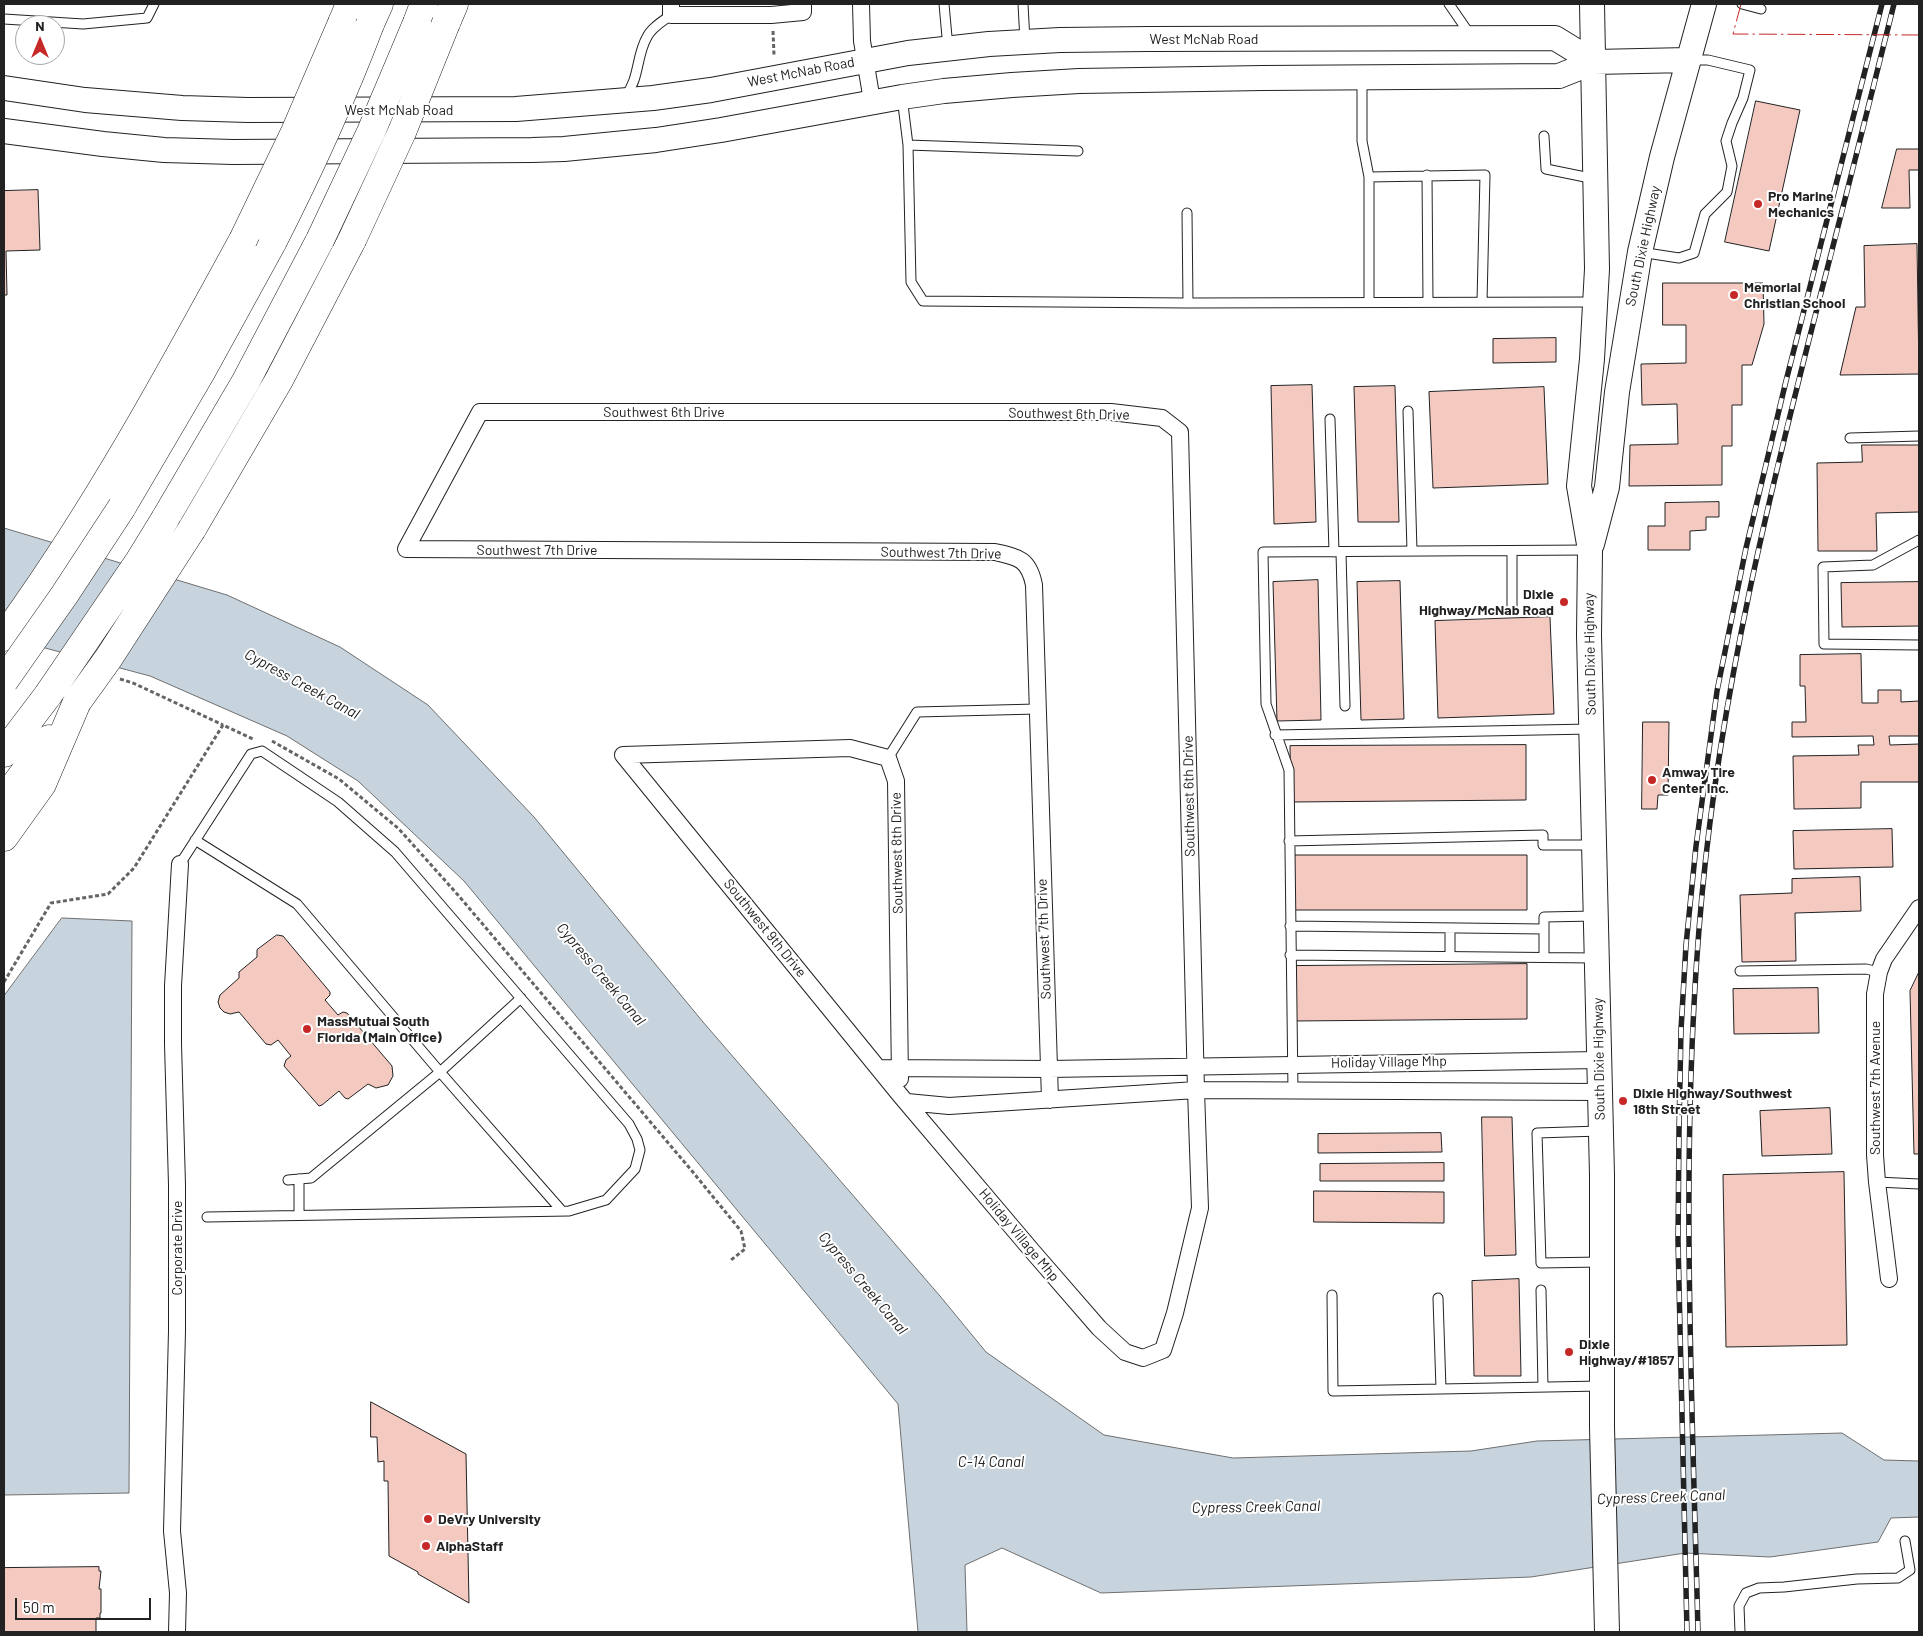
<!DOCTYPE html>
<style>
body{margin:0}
#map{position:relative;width:1923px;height:1636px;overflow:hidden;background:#fff;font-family:Barlow,sans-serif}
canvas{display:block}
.frame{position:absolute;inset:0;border:5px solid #222;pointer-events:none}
.north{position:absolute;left:15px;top:15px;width:50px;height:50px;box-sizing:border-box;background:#fff;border:1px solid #a7a7a7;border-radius:50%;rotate:0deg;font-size:14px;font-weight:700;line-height:20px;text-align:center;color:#222}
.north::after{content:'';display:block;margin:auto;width:18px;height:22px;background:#c62828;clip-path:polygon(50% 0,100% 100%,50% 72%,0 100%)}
.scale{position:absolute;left:15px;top:1598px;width:136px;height:22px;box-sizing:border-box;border:2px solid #222;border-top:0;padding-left:6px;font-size:15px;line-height:18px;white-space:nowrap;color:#222;-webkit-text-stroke:4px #fff;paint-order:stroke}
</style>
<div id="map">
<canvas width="1923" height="1636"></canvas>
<div class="frame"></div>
<div class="north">N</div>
<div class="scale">50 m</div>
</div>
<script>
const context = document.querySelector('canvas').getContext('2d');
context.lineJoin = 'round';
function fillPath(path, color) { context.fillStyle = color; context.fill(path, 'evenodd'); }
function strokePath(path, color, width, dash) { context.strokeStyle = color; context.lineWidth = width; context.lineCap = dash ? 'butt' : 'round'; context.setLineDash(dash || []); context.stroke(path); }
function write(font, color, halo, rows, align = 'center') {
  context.font = font + ' Barlow,sans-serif'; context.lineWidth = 4; context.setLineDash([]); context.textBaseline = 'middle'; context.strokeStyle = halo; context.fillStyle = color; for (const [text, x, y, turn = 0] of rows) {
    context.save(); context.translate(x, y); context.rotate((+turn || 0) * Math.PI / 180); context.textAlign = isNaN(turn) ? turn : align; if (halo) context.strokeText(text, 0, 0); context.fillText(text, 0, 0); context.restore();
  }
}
const water = new Path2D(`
 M4 528 227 595 340 647 428 705 534 817 703 1022 940 1296 986 1352 1104 1435 1233 1458 1471 1451 1537 1441 1842 1433 1884 1460 1918 1461 1919 1460V1517L1891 1518 1878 1542 1770 1557 1685 1553 1531 1577 1101 1593 1002 1548 965 1565 967 1632H918L898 1404 464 881 358 781 287 736 150 676 4 637Z
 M62 918 132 921 129 1493 4 1495V996Z`);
fillPath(water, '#c7d3dd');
strokePath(water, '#6f6f6f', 1);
const building = new Path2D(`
 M1756 101 1800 110 1769 251 1725 242Z
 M1897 149H1919V170H1909L1910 208H1882Z
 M38 190 40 250 6 251 7 295H4V191Z
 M1917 244 1919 374 1840 375 1856 307H1865L1864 246Z
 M1663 283H1763L1764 324 1752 365H1742V405H1732V446H1722V485L1629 486 1630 445 1678 444 1677 404 1642 405 1641 364 1686 363V325H1663Z
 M1556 338V362L1493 363V339Z
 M1312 385 1316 522 1274 524 1271 386Z
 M1395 386 1399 522H1358L1354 387Z
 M1544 387 1548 484 1433 488 1429 392Z
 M1862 445H1919V512L1876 513 1877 551H1818L1817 463 1862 462Z
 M1719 502V517H1706V530L1690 531V550H1648V526H1665V503Z
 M1318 580 1321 720 1277 721 1273 582Z
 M1400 581 1404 719 1361 720 1357 582Z
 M1919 582V626L1842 627 1841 583Z
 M1550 617 1554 714 1438 718 1435 621Z
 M1861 654 1862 703H1878V690H1901V702L1919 701V736H1889L1890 745 1919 744V782H1861V808L1794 809 1793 756 1859 755 1858 745H1874L1873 736 1792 737V722H1806L1805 686H1800V655Z
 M1643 722H1669L1668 795H1658L1657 809H1642Z
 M1526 745V800L1291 802 1290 746Z
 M1892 829 1893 867 1794 869 1793 831Z
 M1292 855H1527V910H1291Z
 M1860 877 1861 911 1795 913 1796 961 1742 962 1740 895 1792 893V879Z
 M277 935 283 936 330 992V995L325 1000 338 1015 343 1012 347 1013 392 1066 393 1076 388 1085 376 1088 368 1084 348 1099 345 1098 339 1091 322 1105 319 1106 284 1066 286 1060 291 1056 278 1040 271 1045 266 1044 239 1012 230 1014 224 1012 220 1008 218 1002 220 995 239 978V972L257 957V950Z
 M1527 964V1019L1293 1021 1292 966Z
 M1919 972V1154H1914L1910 991Z
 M1818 988 1819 1033 1734 1034 1733 989Z
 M1830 1108 1832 1154 1762 1156 1760 1111Z
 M1482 1117H1512L1516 1255 1485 1256Z
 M1441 1133 1442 1152 1318 1153V1134Z
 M1444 1163V1181H1320V1164Z
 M1844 1172 1847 1345 1726 1347 1723 1175Z
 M1314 1191 1444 1192V1223L1314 1222Z
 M1519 1279 1521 1376H1474L1472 1281Z
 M371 1402 466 1454 469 1603 418 1574V1572L389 1556 388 1481H384V1461L378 1462 377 1437H371Z
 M99 1567V1571H101L99 1589H101V1613H100V1618H96V1632H4V1568Z`);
fillPath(building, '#f3c9c0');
strokePath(building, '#222', 1);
const lane = new Path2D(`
 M944 4 948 48
 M1023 4 1025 41
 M1449 4 1471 36
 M1742 4 1761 9
 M4 19 83 24 147 18 154 4
 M1362 77V141L1369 177V302
 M625 97C640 78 636 56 647 37 651 28 663 21 671 15
 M902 97 908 145 911 282 923 301 1188 303 1594 302
 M1544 136 1546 169 1595 179
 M908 145 1078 151
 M1427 175 1428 302
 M1369 177 1485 175 1482 302
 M1187 213 1188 303
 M1640 252 1679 258 1694 253 1705 214 1727 192 1732 166 1726 141 1732 123 1743 98 1750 70 1708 60H1691
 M1408 411 1412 551
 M1330 419 1334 552
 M1850 438 1919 436
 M1919 540 1873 565 1823 567 1824 644 1919 645
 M1512 551V609
 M1341 552 1345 706
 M1275 735 1591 729
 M888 758 917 712 1037 709
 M195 840 297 904 440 1072 562 1211
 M1289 841 1543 835V845H1593
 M180 864 251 754 262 751 338 802 395 852 629 1124 637 1139 640 1150 635 1169 606 1200 569 1211 207 1217
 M1290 926 1544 929
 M1450 928V956
 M1290 955 1595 958
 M1544 957V917L1595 916
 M1740 971 1866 969 1879 972
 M1293 1091 1289 770 1266 704 1263 552 1590 550
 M1600 1131 1537 1133 1541 1263 1600 1262
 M288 1180 311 1178 440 1072 521 998
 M1877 1182 1919 1184
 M299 1215V1179
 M1541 1290 1543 1387
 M1332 1295 1333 1391 1602 1386
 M1438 1298 1441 1389
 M1740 1632 1739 1606 1746 1593 1759 1588 1784 1587 1857 1579 1898 1578 1910 1570 1905 1541`);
const street = new Path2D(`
 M671 4V15H771L803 12V4
 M861 4 862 41 872 101
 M623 755 900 1095 1033 1252 1099 1328 1125 1352 1143 1358 1163 1350 1175 1313 1200 1208 1196 1090 949 1106 907 1102
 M623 755 850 748 888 758 896 781 900 1079
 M878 1068 1049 1069 1599 1060
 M1050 1100 1034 585C1029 559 1018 557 995 552L406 549 480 412H1111L1162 418 1180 432 1196 1090 1600 1092
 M1889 1279 1877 1182 1875 1155V994L1879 972 1884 959 1919 908
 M177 1632 178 1593 172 1531 177 1331V1185L173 1044V986L180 864`);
const secondary = new Path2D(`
 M1592 4 1597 269 1592 359 1579 486 1590 550 1589 635 1602 1175V1427L1607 1632
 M4 88 85 100 182 108 248 110 516 109 653 98 711 90 908 53 989 44 1060 40 1148 39 1555 38 1594 62
 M4 131 103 144 164 150 233 152 532 150 564 149 656 140 721 130 902 97 944 91 1012 85 1079 81 1263 78 1559 76 1594 62 1688 60
 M1592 544 1607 487 1617 392 1640 252 1662 157 1704 4`);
const highway = new Path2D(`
 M342 23 350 4
 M417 23 424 4
 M446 23 454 4
 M370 24 379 4
 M122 507 200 374 273 241
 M165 519 246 381 320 240
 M192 529 279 380 352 240
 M4 637C95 512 169 376 243 240
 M4 753 48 695
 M4 800 49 739
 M4 837 42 784 77 702`);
strokePath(lane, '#222', 11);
strokePath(street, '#222', 18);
strokePath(secondary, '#222', 26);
strokePath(highway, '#222', 29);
strokePath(new Path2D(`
 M773 31 774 55
 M120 679 133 683 223 725
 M272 741 339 779 399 829 458 895 692 1171 741 1231 745 1249 731 1260
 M4 982 51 903 108 894 134 868 223 725 253 739`), '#646464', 3, [4, 2.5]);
strokePath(lane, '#fff', 9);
strokePath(street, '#fff', 16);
strokePath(secondary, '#fff', 24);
strokePath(highway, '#fff', 28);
const rail = new Path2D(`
 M1687 1632 1678 1241 1679 1131 1681 1030 1686 945 1696 846 1717 691 1746 548 1786 381 1882 4
 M1698 1632C1692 1387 1679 1139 1702 895 1721 690 1770 491 1821 293 1846 197 1870 100 1894 4`);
strokePath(rail, '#222', 5.5);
strokePath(rail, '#fff', 4, [11]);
const highwayBridge = new Path2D(`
 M243 240 295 132 342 23
 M320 240 371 132 417 23
 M352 240 402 132 446 23
 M273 241C309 170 342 98 370 24
 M4 681 65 594 122 507
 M48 695 138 563 165 519
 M77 702 108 659 192 529`);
strokePath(highwayBridge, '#222', 29, []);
strokePath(highwayBridge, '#fff', 28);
strokePath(new Path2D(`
 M1741 4 1733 34 1919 35`), '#c62828', 1, [18, 4, 2.5, 4]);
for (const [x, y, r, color] of [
 [1758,204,5,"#c62828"],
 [1734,295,5,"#c62828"],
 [1564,602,5,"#c62828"],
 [1652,780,5,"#c62828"],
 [307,1029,5,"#c62828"],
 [1623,1101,5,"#c62828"],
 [1569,1352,5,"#c62828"],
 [428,1519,5,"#c62828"],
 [426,1546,5,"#c62828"]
]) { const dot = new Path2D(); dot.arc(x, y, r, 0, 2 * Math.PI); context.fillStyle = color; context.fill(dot); strokePath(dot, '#fff', 2); }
write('14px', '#222', '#fff', [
 ["West McNab Road",1204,39],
 ["West McNab Road",801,72,-11],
 ["West McNab Road",399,110],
 ["South Dixie Highway",1643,246,-78],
 ["Southwest 6th Drive",664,412],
 ["Southwest 6th Drive",1069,414,1],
 ["Southwest 7th Drive",537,550],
 ["Southwest 7th Drive",941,553,1],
 ["South Dixie Highway",1590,654,-91],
 ["Southwest 6th Drive",1189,796,-91],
 ["Southwest 8th Drive",897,853,-91],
 ["Southwest 9th Drive",765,928,51],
 ["Southwest 7th Drive",1044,939,-92],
 ["South Dixie Highway",1599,1059,-91],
 ["Holiday Village Mhp",1389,1062,-1],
 ["Southwest 7th Avenue",1875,1088,-90],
 ["Holiday Village Mhp",1019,1235,50],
 ["Corporate Drive",177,1248,-90]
]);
write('bold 14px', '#222', '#fff', [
 ["Pro Marine",1768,196],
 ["Mechanics",1768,212],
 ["Memorial",1744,287],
 ["Christian School",1744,303],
 ["Dixie",1554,594,"right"],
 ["Highway/McNab Road",1554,610,"right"],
 ["Amway Tire",1662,772],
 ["Center Inc.",1662,788],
 ["MassMutual South",317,1021],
 ["Florida (Main Office)",317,1037],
 ["Dixie Highway/Southwest",1633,1093],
 ["18th Street",1633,1109],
 ["Dixie",1579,1344],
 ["Highway/#1857",1579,1360],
 ["DeVry University",438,1519],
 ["AlphaStaff",436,1546]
], 'left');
write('italic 15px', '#222', '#fff', [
 ["Cypress Creek Canal",302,684,29],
 ["Cypress Creek Canal",601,974,50],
 ["Cypress Creek Canal",863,1283,50],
 ["C-14 Canal",991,1462],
 ["Cypress Creek Canal",1661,1497,-2],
 ["Cypress Creek Canal",1256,1507,-1]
]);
</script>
